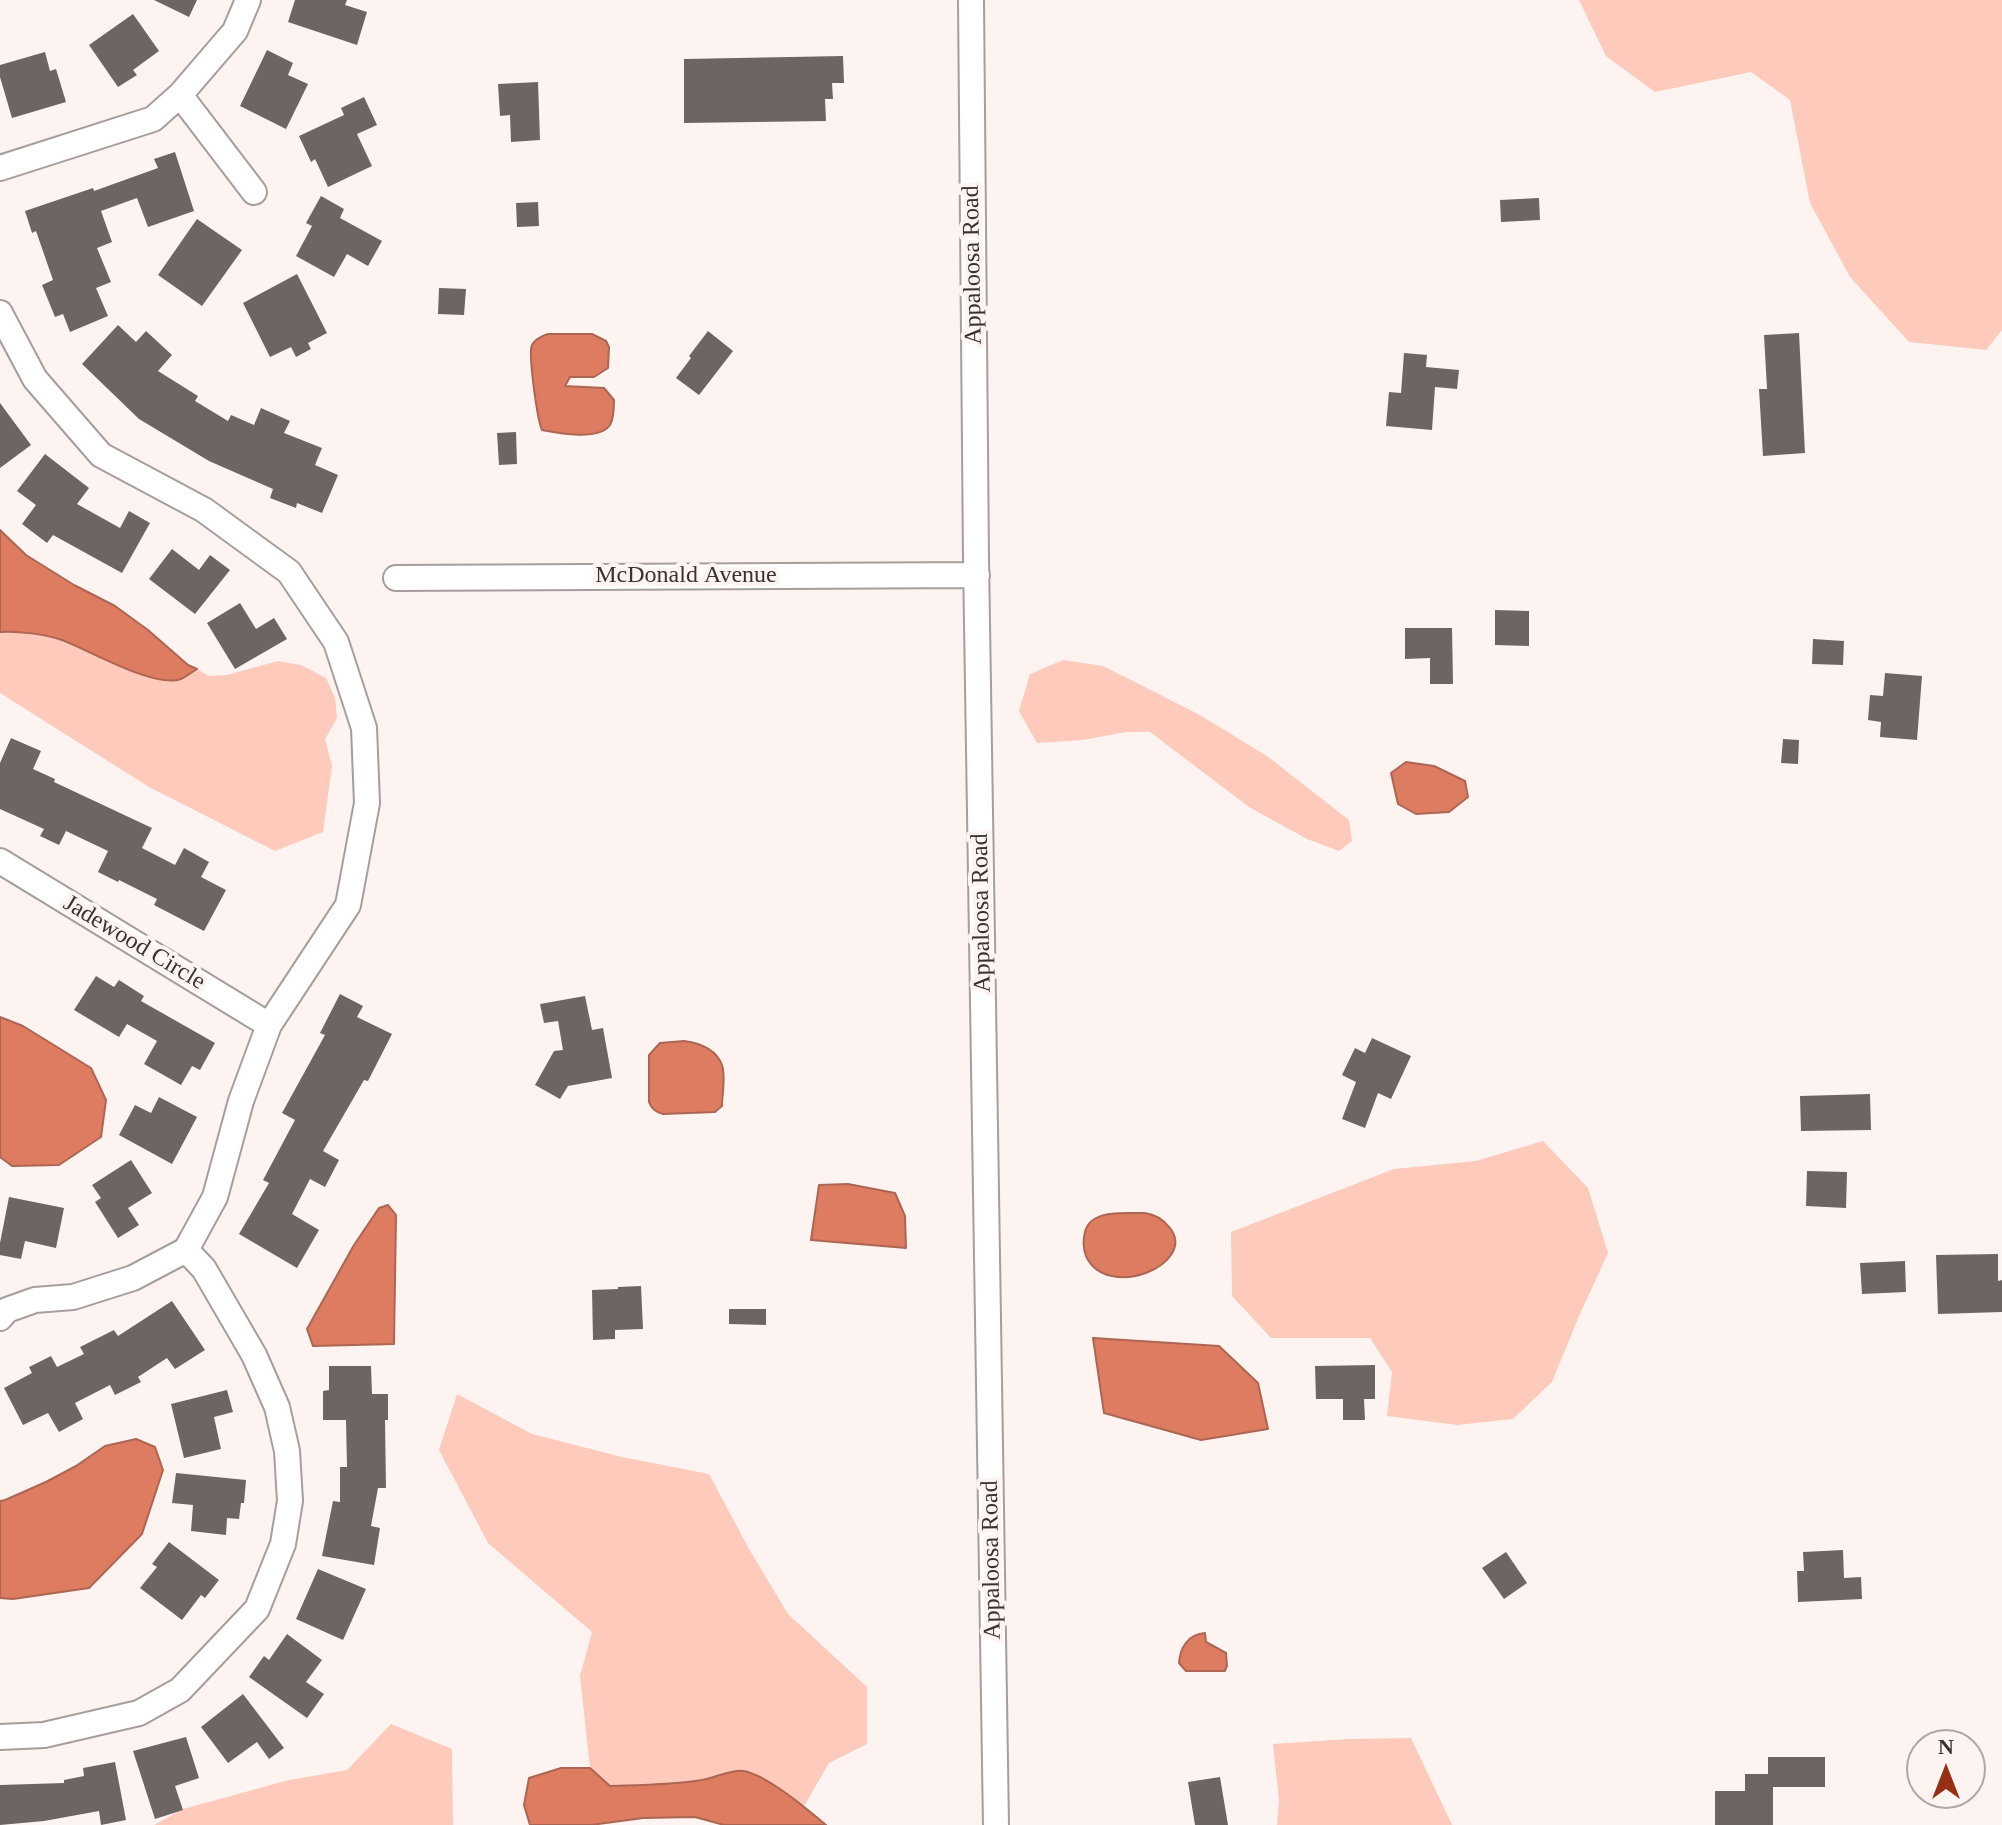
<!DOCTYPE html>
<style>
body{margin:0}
#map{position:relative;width:2002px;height:1825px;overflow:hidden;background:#fdf4f2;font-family:Georgia,serif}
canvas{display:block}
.north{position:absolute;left:1906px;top:1729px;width:80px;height:80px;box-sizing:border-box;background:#fdf4f2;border:2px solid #ada7a5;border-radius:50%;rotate:0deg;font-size:22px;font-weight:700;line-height:32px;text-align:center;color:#363332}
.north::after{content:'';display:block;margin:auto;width:28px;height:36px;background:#973012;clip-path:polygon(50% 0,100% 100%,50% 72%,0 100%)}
</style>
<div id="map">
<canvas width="2002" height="1825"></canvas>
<div class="north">N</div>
</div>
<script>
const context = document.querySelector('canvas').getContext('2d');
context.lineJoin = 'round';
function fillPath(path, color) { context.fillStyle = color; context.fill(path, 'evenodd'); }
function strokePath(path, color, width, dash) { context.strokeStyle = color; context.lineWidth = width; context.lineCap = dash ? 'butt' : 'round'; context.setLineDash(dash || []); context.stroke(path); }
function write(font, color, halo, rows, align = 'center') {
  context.font = font + ' Georgia,serif'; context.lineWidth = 8; context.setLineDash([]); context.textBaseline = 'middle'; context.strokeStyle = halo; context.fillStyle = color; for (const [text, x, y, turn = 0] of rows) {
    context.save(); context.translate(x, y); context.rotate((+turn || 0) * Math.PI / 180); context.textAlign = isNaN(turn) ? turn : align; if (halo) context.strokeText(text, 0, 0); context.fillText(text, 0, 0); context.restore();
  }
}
fillPath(new Path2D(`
 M1579 0H2002V330L1986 350 1909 342 1850 277 1810 203 1790 100 1751 72 1655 92 1606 56Z
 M13 631 60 639 135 672 180 680 197 669 209 676 227 675 278 661 301 665 326 678 335 698 337 718 325 739 332 766 323 832 275 851 149 787 0 693V632Z
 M1063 660 1103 666 1198 714 1267 756 1349 820 1352 841 1339 851 1307 839 1249 807 1150 732H1126L1083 740 1037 743 1019 711 1030 674Z
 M1543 1141 1588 1188 1608 1253 1579 1316 1552 1382 1513 1419 1457 1425 1387 1416 1392 1372 1370 1338H1271L1232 1296 1231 1232 1394 1169 1476 1161Z
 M457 1394 532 1434 622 1457 709 1474 749 1549 788 1614 867 1687V1744L829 1763 804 1806 771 1784 742 1770 704 1780 657 1785 609 1786 590 1768 580 1676 592 1632 488 1543 439 1450Z
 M391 1724 452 1749 453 1825H154L183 1809 289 1780 347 1770Z
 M1411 1738 1452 1825H1277L1279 1800 1273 1744 1349 1739Z`), '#fecabc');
const water = new Path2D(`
 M548 334H592L606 341 609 347 608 368 594 377H570L565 386 604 388 614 400C614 408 614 418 610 425 599 441 558 433 542 430 537 419 528 352 532 345 535 339 542 336 548 334Z
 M0 530 26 555 74 585 115 606 148 630 188 665 197 669C192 672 186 677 181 679 155 689 89 650 62 640 44 634 19 631 0 632Z
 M1406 762 1434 766 1465 781 1468 797 1449 812 1416 814 1398 804 1391 773Z
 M0 1017 23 1026 91 1068 106 1100 101 1137 59 1165 12 1166 0 1157Z
 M684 1041C699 1043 716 1049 722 1065 726 1076 722 1094 722 1106L715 1112 663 1114C655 1112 652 1109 649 1102V1055L660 1043Z
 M848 1184 895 1193 905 1216 906 1248 811 1240 819 1185Z
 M388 1205 396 1215 394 1344 313 1346 307 1329 354 1245 379 1208Z
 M1144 1213C1155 1214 1163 1219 1170 1228 1198 1264 1107 1302 1086 1256 1083 1248 1083 1240 1085 1232 1091 1208 1126 1214 1144 1213Z
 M1093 1338 1219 1346 1258 1383 1268 1429 1201 1440 1104 1413Z
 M136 1439 155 1447 163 1470 142 1534 89 1588 13 1599 0 1598V1501L5 1500 46 1482 76 1466 105 1446Z
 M1205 1633 1206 1642 1226 1653 1227 1666 1225 1671H1186L1179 1663C1180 1648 1188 1634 1205 1633Z
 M561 1768H590L610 1786C641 1785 671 1785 702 1780 713 1778 734 1769 744 1771 768 1776 807 1809 826 1825H724L695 1817 643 1818 591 1825H530L524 1805 529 1778Z`);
fillPath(water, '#de7c61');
strokePath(water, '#ac6653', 2);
fillPath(new Path2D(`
 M154 0H197L189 17Z
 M295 0H347L345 5 367 12 357 45 288 22Z
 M133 14 159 51 133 70 137 75 118 87 89 45Z
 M267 50 293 63 288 75 308 84 286 129 240 106Z
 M45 52 50 71 56 69 66 102 12 118 0 77V65Z
 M843 56 844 83H832L833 99H825L826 121 684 123V59Z
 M538 82 540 140 511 142 510 115 500 116 498 84Z
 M364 97 377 125 357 134 372 166 328 187 315 159 311 162 299 136 344 115 341 108Z
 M175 152 194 211 148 227 137 198 101 211 112 242 97 248 111 282 96 288 108 316 70 332 63 314 55 317 42 285 53 280 36 231 32 233 25 211 93 188 94 191 158 168 154 159Z
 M321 196 344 209 340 218 382 241 368 266 347 254 334 277 296 256 312 226 306 223Z
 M1539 198 1540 220 1501 222 1500 200Z
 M538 202 539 226 517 227 516 203Z
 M197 219 242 250 202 306 158 275Z
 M297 274 327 333 308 343 311 349 296 357 291 347 270 357 243 303Z
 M439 288 466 289 464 315 438 314Z
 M118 325 136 342 146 331 172 355 158 371 198 396 195 401 228 421 231 415 254 425 261 408 290 421 284 433 322 448 315 465 338 475 322 513 297 503 296 508 270 498 273 489 209 461 139 419 82 364Z
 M708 331 733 351 699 395 676 378 691 358 689 356Z
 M1799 333 1805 453 1763 456 1759 389H1767L1764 335Z
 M1404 353 1427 355 1426 367 1459 370 1457 389 1435 387 1432 430 1386 426 1389 392 1401 393Z
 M0 403 31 445 0 468Z
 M516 432 517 464 499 465 497 433Z
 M45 454 89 488 77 504 120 528 129 511 150 523 122 573 53 535 47 543 22 524 36 505 17 491Z
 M172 549 199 570 210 555 230 570 195 614 149 579Z
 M240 603 256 629 274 618 287 639 235 669 207 623Z
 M1495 610 1529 611V646L1495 645Z
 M1405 628H1452L1453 684H1430V658L1405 659Z
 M1813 639 1844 641 1843 665 1812 664Z
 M1885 673 1922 676 1917 740 1880 737 1881 722 1868 720 1870 695 1883 696Z
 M11 738 41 751 33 769 55 779 54 782 152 828 142 848 175 865 184 848 209 862 201 877 226 890 204 931 154 905 157 899 119 880 118 882 98 872 108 851 66 831 59 845 40 836 44 829 0 809V763Z
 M1783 739 1799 740 1798 764 1781 763Z
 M96 976 114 987 119 980 144 996 141 1001 215 1043 200 1070 192 1066 181 1085 144 1064 157 1041 127 1024 119 1037 74 1010Z
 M340 994 363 1006 357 1017 392 1034 368 1081 364 1080 323 1151 339 1160 325 1187 310 1179 292 1214 319 1230 297 1268 239 1234 269 1183 263 1180 295 1120 282 1113 325 1035 320 1033Z
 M585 996 592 1030 603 1028 612 1078 568 1086 560 1099 535 1085 554 1051 563 1050 558 1021 544 1023 540 1004Z
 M1372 1038 1411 1056 1391 1099 1378 1093 1365 1128 1342 1119 1356 1082 1342 1075 1355 1048 1365 1053Z
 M1870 1094 1871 1130 1801 1131 1800 1096Z
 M159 1097 197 1117 172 1164 119 1135 135 1105 151 1113Z
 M131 1160 152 1193 128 1208 139 1225 118 1238 95 1202 101 1198 92 1185Z
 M1807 1171 1847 1172 1846 1208 1806 1206Z
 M9 1197 64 1208 56 1248 25 1241 21 1259 0 1255V1243Z
 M1998 1254V1281L2002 1280V1312L1938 1314 1936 1255Z
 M1905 1261 1906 1292 1862 1294 1860 1263Z
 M641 1286 643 1329 615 1330V1339L593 1340 592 1290 618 1289V1287Z
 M172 1301 205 1350 175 1369 167 1358 138 1377 141 1382 115 1395 110 1385 75 1403 83 1419 59 1432 48 1413 23 1425 4 1388 32 1373 29 1367 51 1356 57 1367 84 1354 80 1347 114 1330 118 1336Z
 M729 1309H766V1325L729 1324Z
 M1375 1365V1399H1364L1365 1420H1343V1399H1316L1315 1366Z
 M329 1366H371L372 1394H388V1420H385L386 1488H378L371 1526 380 1528 374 1565 322 1556 333 1501 340 1502V1467H347L346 1420H323V1391L329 1390Z
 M227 1390 233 1412 214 1417 221 1449 184 1458 171 1404Z
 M176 1473 246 1480 244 1503H241L239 1519 227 1518 226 1535 191 1531 193 1505 172 1503Z
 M169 1542 219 1580 205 1598 201 1595 182 1620 140 1588 157 1567 152 1564Z
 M1843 1550 1844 1578 1861 1577 1862 1599 1798 1602 1797 1571H1804L1803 1552Z
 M1506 1552 1527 1583 1504 1599 1482 1568Z
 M318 1569 366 1589 343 1640 296 1619Z
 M287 1634 322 1660 306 1682 324 1694 307 1718 249 1677 264 1656 269 1660Z
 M243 1694 284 1748 269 1759 257 1742 228 1763 201 1727Z
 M186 1737 199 1778 175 1786 183 1810 155 1819 133 1751Z
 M1768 1757H1825V1787H1773V1825H1715V1791H1745V1774H1768Z
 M115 1762 126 1820 101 1825 99 1811 44 1821 0 1825V1785L64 1783V1780L84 1776 83 1768Z
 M1220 1777 1228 1825H1195L1188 1782Z`), '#6c6563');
const minor = new Path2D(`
 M971 0 976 559 996 1825
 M180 95 254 192
 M0 168 153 119 180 95 235 31 248 0
 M0 313 35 379 101 455 204 510 289 572 336 642 364 728 367 803 348 905 269 1025 241 1101 215 1197 186 1250 133 1278 73 1297 35 1300 7 1310 0 1318
 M396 578 977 575
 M0 861 269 1025
 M0 1737 44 1735 139 1713 180 1690 257 1609 283 1544 290 1501 287 1451 277 1407 254 1355 204 1269 186 1250`);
strokePath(minor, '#a69e9c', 28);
strokePath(minor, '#fff', 24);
write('24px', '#363332', '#fdf4f2', [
 ["Appaloosa Road",973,265,-91],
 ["McDonald Avenue",686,576],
 ["Appaloosa Road",982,913,-91],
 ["Jadewood Circle",134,943,31],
 ["Appaloosa Road",992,1560,-91]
]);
</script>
